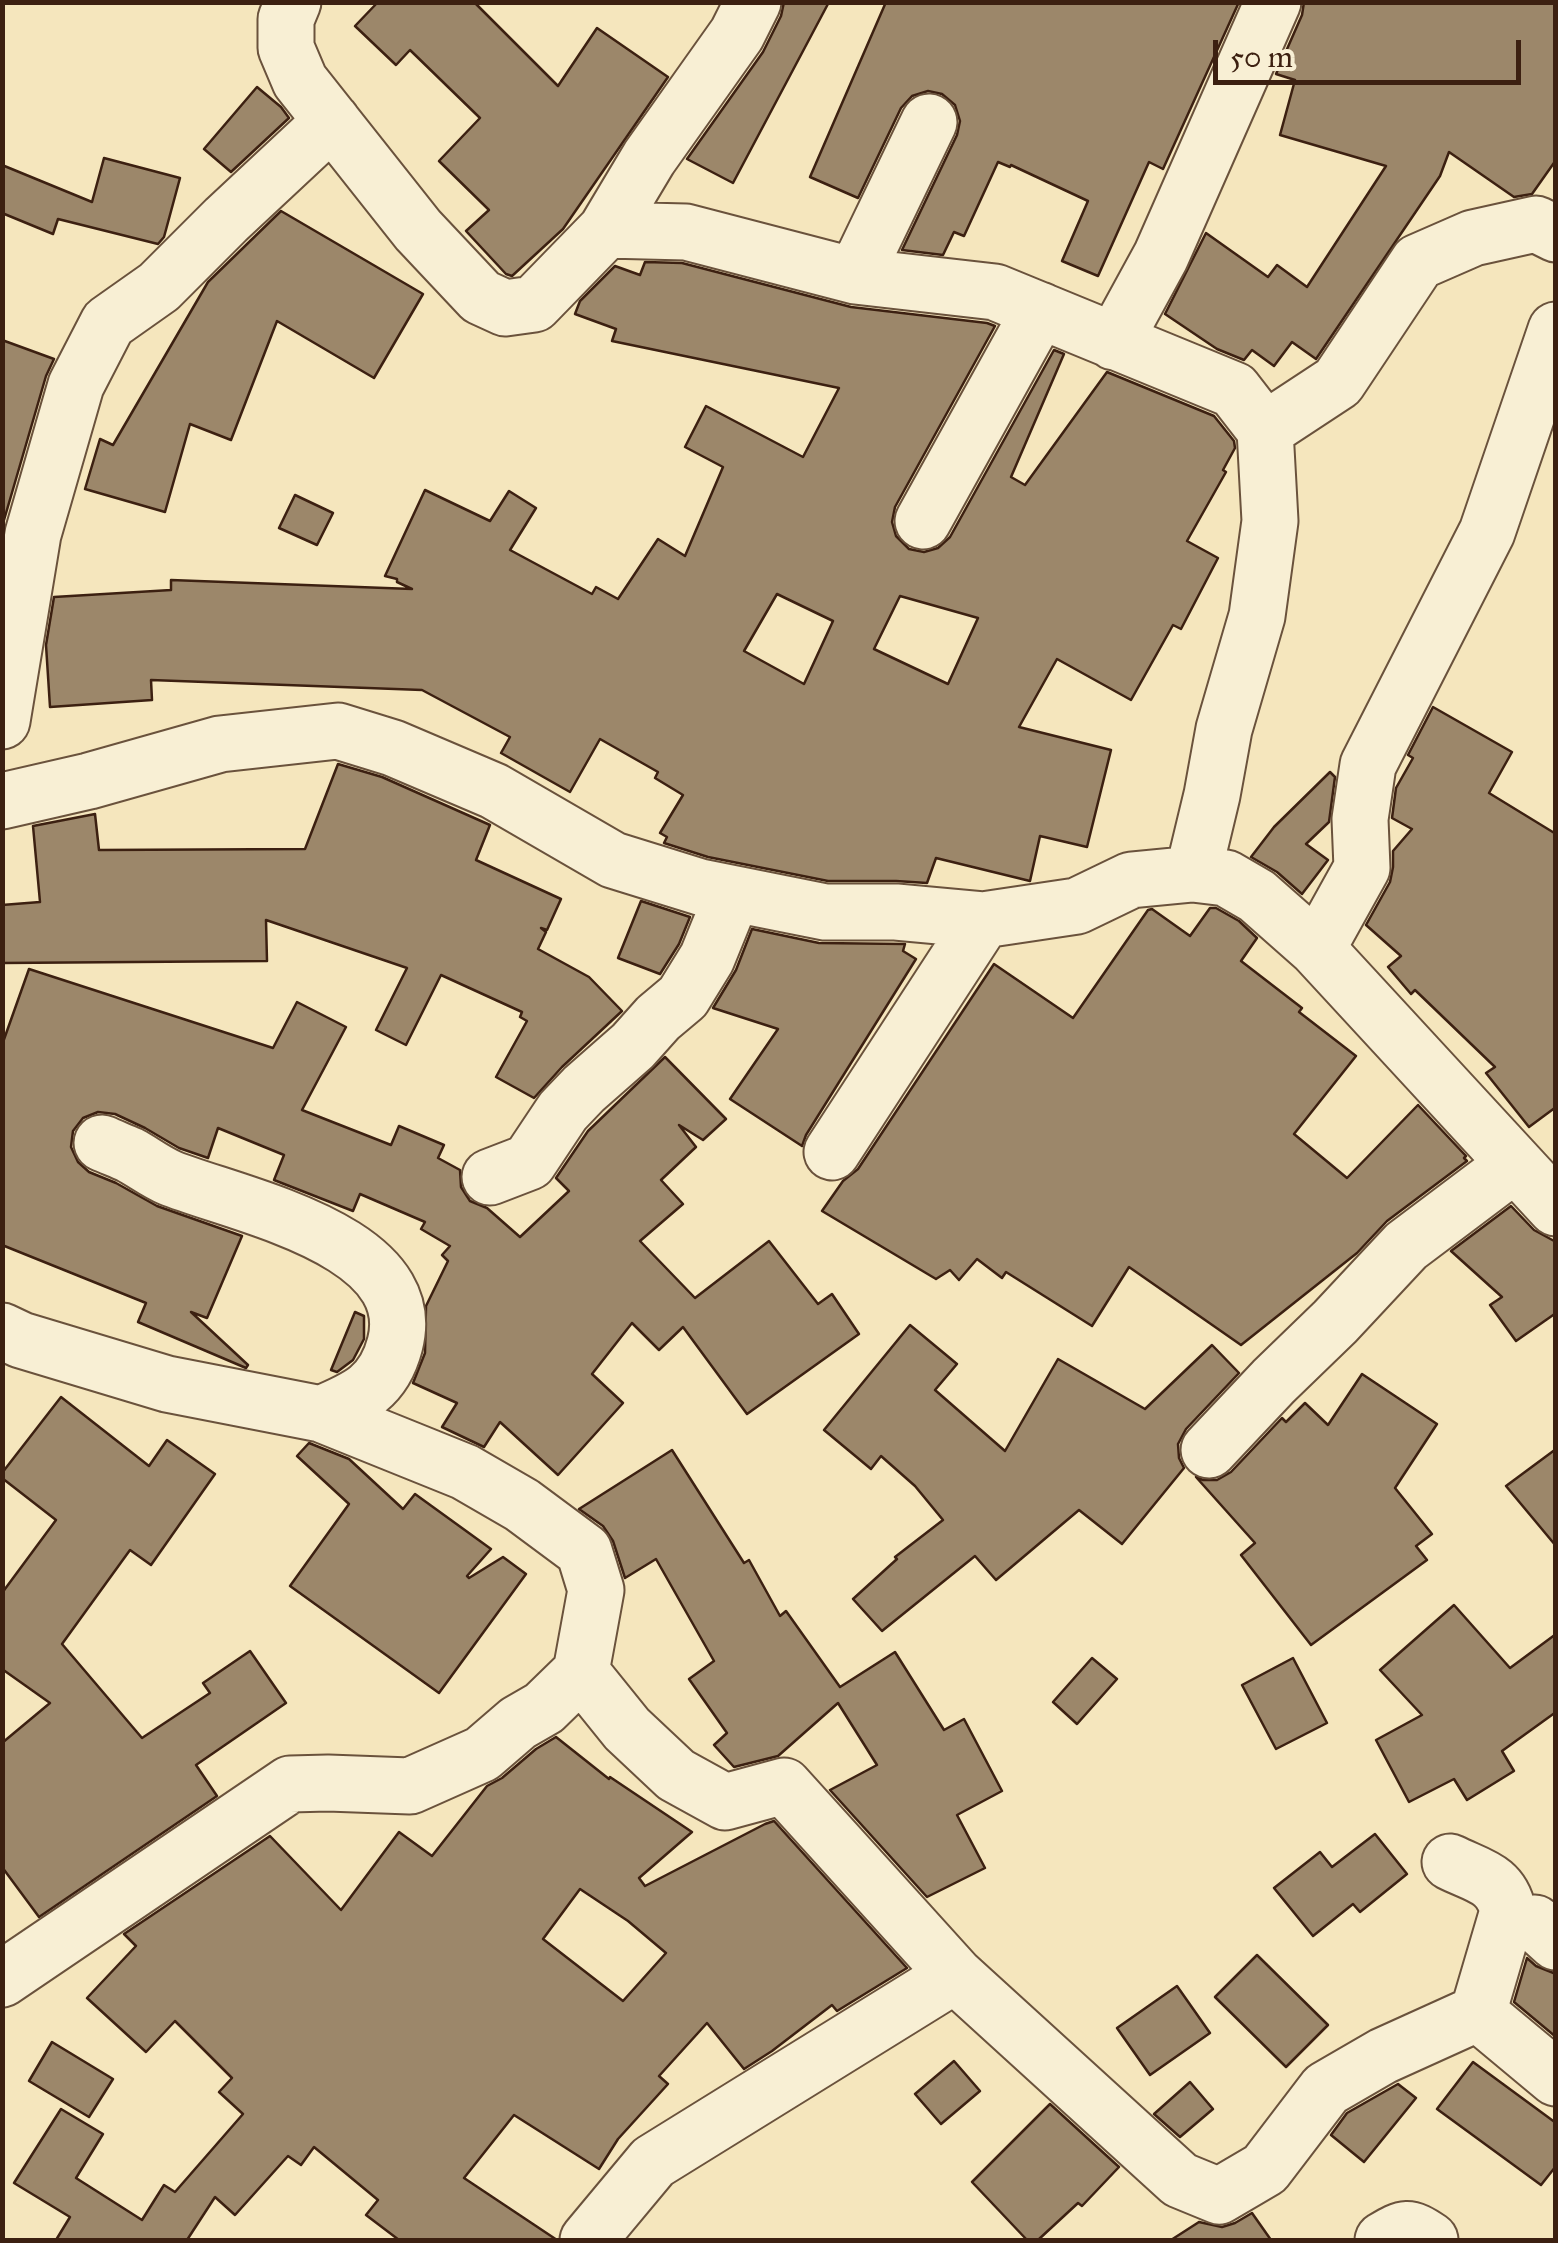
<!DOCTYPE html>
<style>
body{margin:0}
#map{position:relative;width:1558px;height:2243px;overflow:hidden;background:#f5e6bd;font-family:"IM FELL Great Primer",serif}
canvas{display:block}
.frame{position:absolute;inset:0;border:5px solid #3c2011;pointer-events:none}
.scale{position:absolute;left:1213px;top:40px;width:308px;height:45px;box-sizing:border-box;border:5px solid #3c2011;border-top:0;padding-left:12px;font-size:30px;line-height:35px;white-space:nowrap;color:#3c2011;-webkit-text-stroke:8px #f8efd4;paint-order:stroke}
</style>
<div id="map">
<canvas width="1558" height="2243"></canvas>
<div class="frame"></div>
<div class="scale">50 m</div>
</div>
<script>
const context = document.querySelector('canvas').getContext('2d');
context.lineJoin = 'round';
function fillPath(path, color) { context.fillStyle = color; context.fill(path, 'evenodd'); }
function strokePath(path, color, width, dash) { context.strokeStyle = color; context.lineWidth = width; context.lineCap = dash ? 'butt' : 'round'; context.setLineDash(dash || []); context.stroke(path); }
const building = new Path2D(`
 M378 2H474L558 86 597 28 668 77 563 229 512 276 506 274 466 231 489 210 439 161 480 118 410 50 396 65 355 26Z
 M784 2H829L733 183 687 159 763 52 781 16Z
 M886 2H1239L1163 169 1149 162 1098 276 1062 261 1088 201 1011 165 1010 167 998 162 964 236 954 232 943 255 902 250 957 135 960 121 955 105 942 94 928 91 912 96 901 108 858 198 810 177Z
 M1304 2H1556V160L1532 194 1514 197 1449 152 1440 176 1316 359 1292 342 1274 366 1252 350 1244 360 1217 349 1165 314 1206 233 1268 277 1277 265 1307 287 1386 166 1280 135 1295 80 1276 74 1302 15Z
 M257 87 281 107 289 118 231 172 204 149Z
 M104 158 180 178 164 237 158 244 58 219 53 234 2 213V165L92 202Z
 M281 211 423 294 374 378 277 321 231 440 190 424 165 512 85 489 100 439 113 445 208 282Z
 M645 262 682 263 851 307 987 323 995 326 895 507 892 522 896 536 909 549 924 552 938 548 950 537 1054 350 1064 354 1011 477 1025 485 1107 372 1214 416 1234 441 1235 448 1223 470 1226 472 1187 541 1218 558 1181 629 1173 625 1131 700 1057 659 1019 727 1111 750 1087 847 1040 836 1030 881 936 858 927 883 896 881H828L708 857 664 843 667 837 660 833 683 795 655 778 658 772 600 739 570 792 501 753 510 737 422 690 151 680 152 700 50 707 46 645 54 597 171 590V580L412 589 397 582V579L385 576 425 490 490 521 509 491 536 508 510 550 592 594 596 587 618 599 658 539 685 556 723 467 685 447 706 406 803 457 839 388 612 341 616 329 575 314 580 301 615 266 640 275ZM777 594 833 621 804 684 744 651ZM900 596 978 618 948 684 874 649Z
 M2 340 54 359 46 376 4 520H2Z
 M295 495 333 513 317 545 279 528Z
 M1433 707 1512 752 1489 793 1556 834V1107L1529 1127 1486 1073 1495 1067 1415 990 1411 994 1388 967 1401 956 1366 925 1390 882 1393 867V851L1412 829 1392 818 1396 788 1413 758 1408 755Z
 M338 764 382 777 490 825 476 860 561 899 547 930 541 928 546 932 538 949 589 977 622 1011 562 1067 534 1098 496 1077 527 1021 520 1017 522 1012 441 975 406 1045 376 1030 407 968 266 920 267 961 2 963V905L40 902 33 826 95 814 99 850 305 849Z
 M1330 772 1335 777 1329 822 1306 844 1328 860 1302 894 1277 872 1251 857 1274 827Z
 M641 901 690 917 679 944 660 974 618 958Z
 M1210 908H1216L1239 921 1257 938 1241 961 1302 1008 1299 1012 1356 1056 1294 1134 1347 1178 1418 1105 1466 1156 1464 1158 1467 1161 1387 1221 1357 1253 1241 1345 1129 1267 1092 1326 1006 1272 1002 1278 977 1259 959 1280 950 1270 936 1279 822 1211 843 1181 858 1169 994 964 1073 1018 1148 910 1152 909 1190 936Z
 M752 929 819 943 905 944 903 951 916 959 806 1135 802 1146 730 1099 778 1029 713 1008 736 970Z
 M29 969 273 1048 297 1002 346 1027 302 1110 391 1145 399 1126 444 1145 438 1158 460 1170 461 1187 470 1201 487 1208 520 1237 569 1191 556 1178 588 1131 665 1057 726 1119 703 1140 679 1125 696 1147 661 1180 683 1204 640 1241 695 1298 769 1241 818 1304 832 1294 859 1334 747 1414 683 1327 659 1350 632 1323 592 1374 623 1403 558 1475 500 1422 484 1447 442 1427 457 1403 413 1383 425 1353 426 1306 448 1261 442 1255 450 1246 421 1229 425 1222 360 1194 353 1211 274 1180 284 1155 218 1128 208 1158 179 1148 145 1128 115 1114 98 1112 83 1118 73 1131 71 1147 78 1162 89 1172 116 1183 157 1206 242 1236 207 1318 191 1312 248 1365 246 1368 138 1322 146 1303 2 1245V1045Z
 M1511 1206 1534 1230 1556 1242V1313L1516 1341 1490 1305 1502 1297 1451 1251Z
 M355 1312 364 1316V1339L353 1360 337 1372 331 1370Z
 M910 1325 957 1364 935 1390 1005 1451 1058 1359 1145 1409 1212 1345 1239 1373 1186 1429 1178 1444 1179 1458 1184 1468 1122 1544 1079 1510 996 1580 975 1556 882 1631 853 1599 897 1559 895 1557 943 1520 915 1486 881 1456 871 1469 824 1430Z
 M1362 1374 1437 1424 1395 1488 1432 1534 1416 1546 1427 1560 1311 1645 1241 1555 1255 1543 1196 1477 1203 1480H1217L1231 1472 1282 1418 1286 1422 1305 1403 1328 1425Z
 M61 1397 149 1466 167 1440 215 1474 151 1565 130 1550 62 1644 142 1738 210 1693 203 1683 250 1651 286 1703 196 1765 217 1796 39 1917 2 1867V1743L50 1703 2 1669V1593L56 1520 2 1478V1473Z
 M309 1443 349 1459 403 1509 415 1494 491 1549 467 1576 469 1578 503 1557 526 1574 439 1693 290 1586 349 1504 297 1456Z
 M1556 1449V1546L1506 1486Z
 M672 1450 744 1563 749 1560 780 1616 786 1611 840 1687 895 1652 944 1730 964 1719 1002 1791 957 1815 985 1868 927 1897 830 1790 877 1765 838 1703 778 1756 734 1767 714 1745 727 1733 689 1679 714 1661 656 1559 625 1578 613 1541 603 1526 579 1509Z
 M1454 1605 1510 1668 1556 1634V1712L1502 1751 1514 1771 1467 1800 1454 1779 1409 1802 1376 1740 1422 1715 1380 1670Z
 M1092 1658 1117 1679 1077 1724 1053 1702Z
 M1293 1658 1327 1723 1276 1749 1242 1685Z
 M556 1737 609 1779 610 1777 692 1832 639 1878 645 1886 765 1824 774 1821 907 1968 837 2011 832 2005 772 2051 744 2069 707 2023 659 2076 668 2084 618 2139 599 2169 514 2115 464 2178 557 2240H399L366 2215 378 2200 314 2147 301 2165 288 2156 235 2215 215 2197 187 2240H56L70 2217 14 2183 61 2109 103 2134 76 2178 142 2220 164 2185 175 2192 243 2114 219 2092 232 2078 175 2021 146 2052 87 1998 136 1946 124 1934 270 1836 341 1910 399 1832 432 1856 487 1786 502 1778 536 1749ZM580 1889 628 1921 666 1953 623 2001 543 1939Z
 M1375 1834 1407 1874 1360 1912 1353 1904 1313 1936 1274 1888 1320 1852 1332 1867Z
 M1257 1955 1328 2025 1286 2067 1215 1997Z
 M1527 1958 1536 1966 1556 1974V2037L1514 2002Z
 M1177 1986 1210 2033 1150 2075 1117 2028Z
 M52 2042 113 2079 89 2117 29 2081Z
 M954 2061 980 2091 941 2124 915 2094Z
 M1473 2062 1556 2123V2166L1541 2185 1437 2109Z
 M1190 2082 1213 2109 1180 2137 1154 2114Z
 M1398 2084 1416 2098 1364 2162 1331 2135 1347 2113Z
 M1050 2104 1119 2167 1082 2206 1078 2203 1038 2240H1027L972 2182Z
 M1252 2213 1271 2240H1171L1199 2222 1222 2227 1235 2223Z`);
fillPath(building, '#9c876a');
strokePath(building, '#3c2011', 2.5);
const minor = new Path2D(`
 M293 2 286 19V48L300 81 418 230 481 297 505 308 534 304 606 230 686 232 855 276 995 292 1234 390 1265 430 1270 521 1257 616 1224 729 1212 795 1193 874
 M606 230 649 158 737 34 753 2
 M855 276 929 122
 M1114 342 1161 256 1273 2
 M1265 430 1338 382 1418 262 1473 238 1536 224 1556 234
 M923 521 1040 310
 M2 721 33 534 76 385 108 323 159 287 226 220 332 121
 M2 801 89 781 220 744 338 731 393 748 494 791 613 860 700 887 825 912H896L983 920 1077 906 1131 880 1193 874 1226 878 1257 896 1317 949 1556 1208
 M1317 949 1362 868 1360 819 1368 765 1487 532 1556 330
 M102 1143C111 1147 121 1151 130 1155 143 1162 156 1172 170 1178 237 1205 422 1240 395 1344 384 1387 359 1398 321 1414
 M832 1152 983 920
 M490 1177 529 1162 563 1111 584 1089 633 1046 658 1018 683 997 707 958 733 894
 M2 1331 21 1340 167 1384 321 1414 465 1472 522 1505 584 1551 596 1590 581 1672 627 1729 676 1775 725 1802 784 1786 955 1975 1180 2180 1219 2196 1265 2169 1326 2089 1383 2056 1478 2013 1508 1911C1501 1878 1478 1876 1450 1862
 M1209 1450 1274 1381 1335 1322 1406 1246 1515 1164
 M1535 1923 1556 1942
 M2 1979 290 1784 328 1783 410 1786 482 1754 518 1723 544 1708 581 1672
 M1478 2013 1556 2078
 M588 2240 653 2162 955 1975
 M1383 2240C1405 2227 1408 2225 1430 2240`);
strokePath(minor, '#6a523c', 59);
strokePath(minor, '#f8efd4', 55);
</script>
